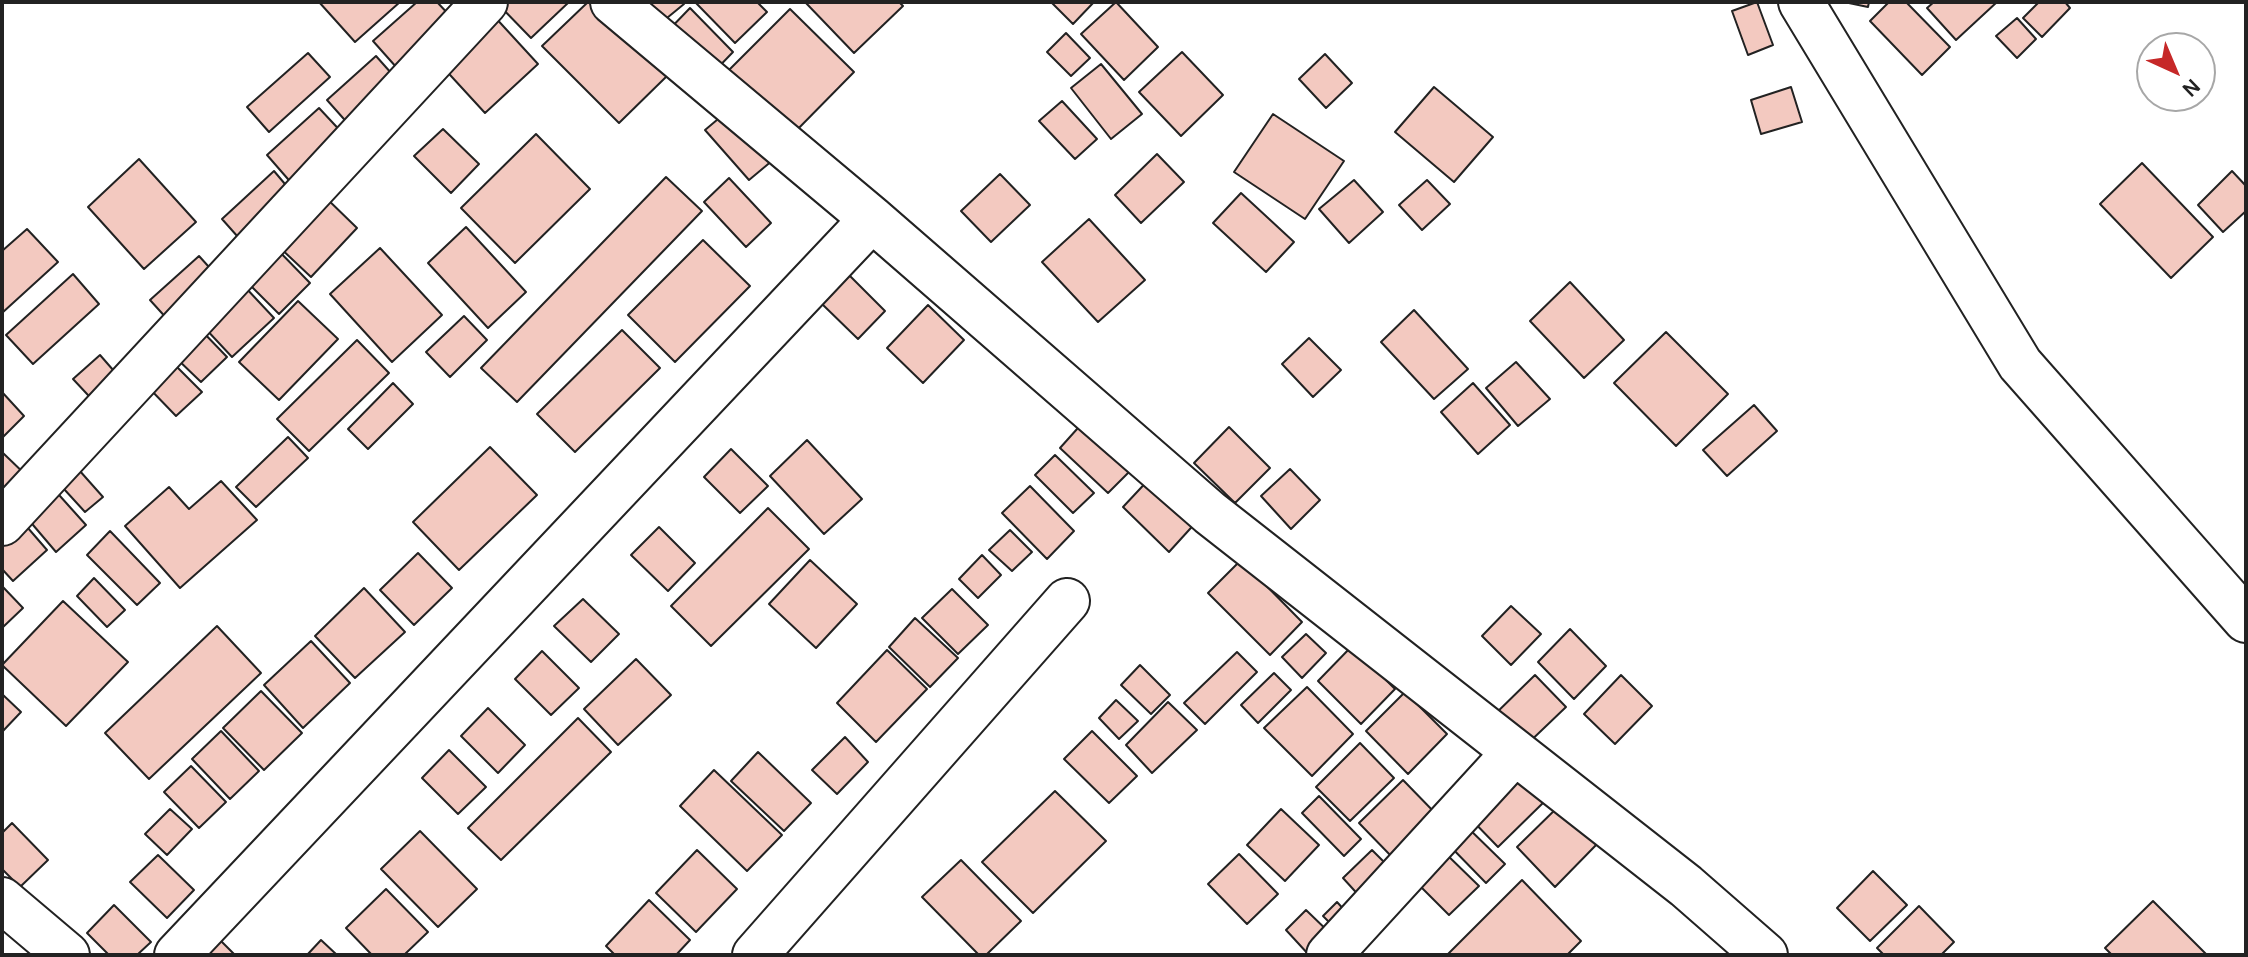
<!DOCTYPE html>
<style>
body{margin:0}
#map{position:relative;width:2248px;height:957px;overflow:hidden;background:#fff;font-family:Karla,sans-serif}
canvas{display:block}
.frame{position:absolute;inset:0;border:4px solid #222;pointer-events:none}
.north{position:absolute;left:2136px;top:32px;width:80px;height:80px;box-sizing:border-box;background:#fff;border:2px solid #a7a7a7;border-radius:50%;rotate:136deg;font-size:22px;font-weight:700;line-height:32px;text-align:center;color:#222}
.north::after{content:'';display:block;margin:auto;width:28px;height:36px;background:#c62828;clip-path:polygon(50% 0,100% 100%,50% 72%,0 100%)}
</style>
<div id="map">
<canvas width="2248" height="957"></canvas>
<div class="frame"></div>
<div class="north">N</div>
</div>
<script>
const context = document.querySelector('canvas').getContext('2d');
context.lineJoin = 'round';
function fillPath(path, color) { context.fillStyle = color; context.fill(path, 'evenodd'); }
function strokePath(path, color, width, dash) { context.strokeStyle = color; context.lineWidth = width; context.lineCap = dash ? 'butt' : 'round'; context.setLineDash(dash || []); context.stroke(path); }
const building = new Path2D(`
 M319 2H400L355 42Z
 M417 2H437L452 18 397 68 373 41Z
 M496 2H569L531 38Z
 M588 2H596L668 75 619 123 542 46Z
 M637 2H682L684 4 656 27Z
 M695 2H757L767 12 735 43Z
 M805 2H899L903 6 854 53Z
 M1051 2H1094L1073 24Z
 M1116 2 1158 47 1124 80 1081 34Z
 M1757 2 1773 45 1748 55 1732 11Z
 M1844 2H1869L1868 7Z
 M1889 2H1906L1950 47 1922 75 1870 21Z
 M1934 2H1997L1956 40 1927 8Z
 M2039 2H2065L2070 8 2042 37 2023 18Z
 M690 8 733 52 707 79 663 36Z
 M790 9 854 72 790 137 725 74Z
 M493 15 538 64 485 113 440 64Z
 M2017 18 2036 39 2017 58 1996 36Z
 M1066 33 1090 58 1071 76 1047 52Z
 M1182 52 1223 95 1181 136 1139 92Z
 M308 53 330 77 269 132 247 107Z
 M1325 54 1352 83 1326 108 1299 79Z
 M376 56 400 83 351 127 327 100Z
 M1101 64 1142 114 1111 139 1071 88Z
 M1434 87 1493 137 1454 182 1395 132Z
 M1791 87 1802 122 1761 134 1751 100Z
 M1062 101 1097 139 1075 159 1039 121Z
 M319 108 347 138 294 186 267 155Z
 M730 109 773 160 749 180 705 130Z
 M1273 114 1344 161 1305 219 1234 172Z
 M443 129 479 164 451 193 414 156Z
 M536 134 590 189 515 263 461 208Z
 M1157 154 1184 182 1141 223 1115 195Z
 M139 159 196 222 144 269 88 207Z
 M2142 163 2213 237 2171 278 2100 204Z
 M274 171 290 190 238 237 222 219Z
 M2232 171 2246 186V211L2223 232 2198 205Z
 M1000 174 1030 205 991 242 961 211Z
 M666 177 702 211 517 402 481 368Z
 M729 178 771 223 746 247 704 202Z
 M1354 180 1383 212 1349 243 1319 209Z
 M1427 180 1450 204 1422 230 1399 205Z
 M1241 193 1294 242 1266 272 1213 223Z
 M322 194 357 228 311 277 276 244Z
 M1089 219 1145 280 1098 322 1042 262Z
 M466 227 526 292 488 328 428 263Z
 M27 229 58 262 2 313V251Z
 M703 240 750 286 675 362 628 315Z
 M272 244 310 283 279 314 240 275Z
 M380 248 442 315 392 362 330 294Z
 M199 256 218 277 169 321 150 300Z
 M73 274 99 304 33 364 6 335Z
 M849 275 885 311 858 339 821 303Z
 M1570 282 1624 340 1584 378 1530 321Z
 M245 287 274 318 232 357 203 326Z
 M298 301 338 339 279 400 239 362Z
 M928 305 964 340 923 383 887 348Z
 M1414 310 1468 369 1434 399 1381 342Z
 M464 316 487 340 450 377 426 352Z
 M200 329 227 357 201 382 173 355Z
 M622 330 660 368 575 452 537 414Z
 M1666 332 1728 394 1676 446 1614 383Z
 M1309 338 1341 370 1313 397 1282 364Z
 M357 340 389 373 309 451 277 419Z
 M100 355 127 386 101 409 73 379Z
 M1516 362 1550 399 1518 426 1486 388Z
 M173 363 202 392 176 416 148 387Z
 M393 383 413 404 368 449 348 429Z
 M1473 383 1510 425 1478 454 1441 412Z
 M2 392 24 416 2 438Z
 M1754 405 1777 431 1727 476 1703 450Z
 M1086 419 1135 466 1108 493 1060 448Z
 M1229 427 1270 468 1235 503 1194 463Z
 M288 437 308 458 256 507 236 487Z
 M807 440 862 499 824 534 770 476Z
 M490 447 537 495 459 570 413 522Z
 M731 449 768 486 740 513 704 477Z
 M3 453 30 479 2 508V454Z
 M1055 455 1094 493 1073 513 1035 475Z
 M71 461 103 497 85 512 53 477Z
 M1290 469 1320 500 1291 529 1261 496Z
 M1152 476 1199 519 1169 552 1123 507Z
 M221 481 257 520 180 588 125 526 169 487 189 509Z
 M51 486 86 525 56 552 22 512Z
 M1030 486 1074 531 1047 559 1002 513Z
 M768 508 809 549 711 646 671 606Z
 M21 520 47 550 13 581 2 569V538Z
 M659 527 695 563 668 591 631 555Z
 M1010 530 1032 552 1012 571 989 550Z
 M110 531 160 583 137 605 87 555Z
 M418 553 452 588 414 625 380 590Z
 M982 555 1001 575 978 598 959 579Z
 M810 560 857 604 816 648 769 604Z
 M1241 560 1302 622 1270 655 1208 593Z
 M94 578 125 610 107 627 77 596Z
 M2 586 23 608 2 628Z
 M364 588 405 632 355 678 315 636Z
 M952 589 988 625 958 654 922 618Z
 M583 599 619 634 591 662 554 626Z
 M63 601 128 662 66 726 2 665Z
 M1511 606 1541 634 1511 665 1482 636Z
 M915 618 958 658 930 687 889 647Z
 M217 626 261 673 149 779 105 733Z
 M1570 629 1606 666 1574 699 1538 662Z
 M1306 634 1326 653 1302 678 1282 657Z
 M311 641 350 683 303 728 264 685Z
 M1352 646 1395 689 1361 724 1318 681Z
 M887 650 927 689 876 742 837 703Z
 M542 651 579 688 551 715 515 679Z
 M1237 652 1257 672 1205 724 1184 703Z
 M636 659 671 695 618 745 584 709Z
 M1140 665 1170 695 1151 714 1121 685Z
 M1274 673 1291 690 1258 723 1241 705Z
 M1535 675 1566 707 1520 751 1489 720Z
 M1621 675 1652 706 1615 744 1584 714Z
 M1307 687 1353 734 1312 776 1264 728Z
 M261 691 302 733 264 770 223 728Z
 M1405 692 1447 734 1408 774 1366 731Z
 M2 694 21 712 2 732Z
 M1116 700 1138 721 1119 739 1099 718Z
 M1168 702 1197 730 1152 773 1126 745Z
 M488 708 525 745 498 773 461 736Z
 M578 718 611 752 501 860 468 828Z
 M221 731 259 771 230 799 192 759Z
 M1092 731 1137 776 1109 803 1064 759Z
 M845 737 868 762 837 794 812 770Z
 M1360 743 1394 778 1350 821 1316 787Z
 M449 750 486 787 458 814 422 778Z
 M758 752 811 803 784 831 731 781Z
 M191 766 226 802 199 828 164 792Z
 M1515 768 1546 800 1498 847 1467 815Z
 M714 770 782 835 747 871 680 806Z
 M1403 780 1438 816 1393 858 1359 823Z
 M1055 791 1106 841 1033 913 982 862Z
 M1319 796 1361 839 1344 856 1302 813Z
 M1562 803 1599 842 1555 887 1517 847Z
 M170 809 192 829 167 855 145 834Z
 M1281 809 1319 845 1285 881 1247 845Z
 M12 823 48 860 20 887 2 869V833Z
 M1463 823 1505 864 1486 883 1445 841Z
 M420 831 477 889 438 927 381 869Z
 M697 850 737 889 696 932 656 893Z
 M1372 850 1393 871 1363 900 1343 878Z
 M1442 850 1479 886 1449 915 1413 879Z
 M1239 854 1278 894 1247 924 1208 884Z
 M158 855 194 890 167 918 130 882Z
 M961 860 1021 921 986 955H979L922 897Z
 M1873 871 1907 905 1870 941 1837 908Z
 M1522 880 1581 941 1567 955H1447Z
 M386 889 428 932 404 955H372L346 928Z
 M649 900 690 940 676 955H615L606 946Z
 M2153 901 2206 954 2205 955H2112L2105 948Z
 M1337 902 1348 914 1335 928 1323 916Z
 M114 905 151 942 137 955H109L87 933Z
 M1919 906 1954 942 1941 955H1884L1877 948Z
 M1306 910 1335 938 1309 955 1286 930Z
 M212 932 235 955H189Z
 M321 940 337 955H307Z`);
fillPath(building, '#f3c9c0');
strokePath(building, '#222', 2);
const street = new Path2D(`
 M613 2 872 219 1210 513 1686 886 1765 955
 M1801 2 2020 364 2246 620
 M2 523 485 2
 M2 900 67 955
 M177 955 872 219
 M755 955 1067 601
 M1329 955 1515 752`);
strokePath(street, '#222', 48);
strokePath(street, '#fff', 44);
</script>
